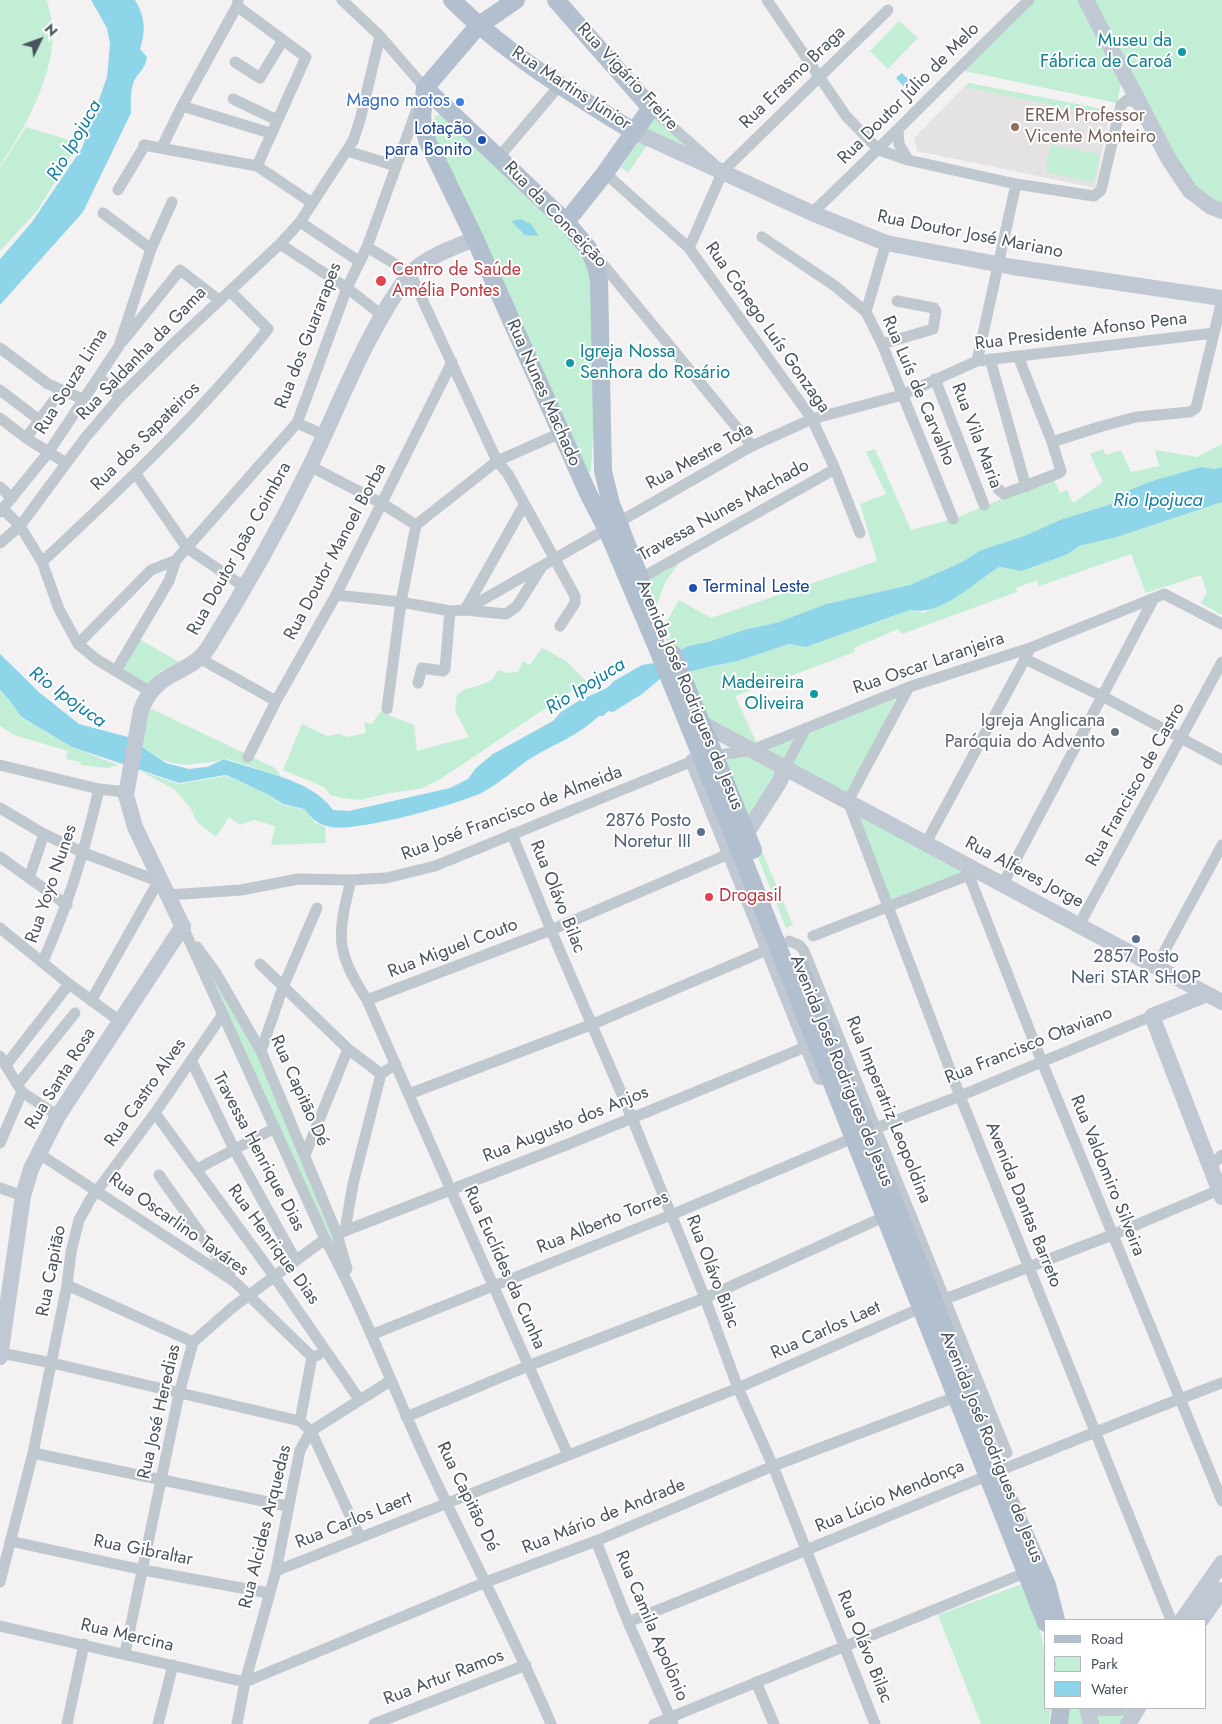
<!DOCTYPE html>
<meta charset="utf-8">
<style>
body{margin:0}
#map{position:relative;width:1222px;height:1724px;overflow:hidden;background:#f3f1f1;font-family:Jost,sans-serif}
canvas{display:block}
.legend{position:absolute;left:1044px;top:1619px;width:162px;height:90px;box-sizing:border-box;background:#fff;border:1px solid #b6babf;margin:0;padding:6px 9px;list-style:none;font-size:15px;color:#49535e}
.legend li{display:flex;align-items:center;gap:10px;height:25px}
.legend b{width:25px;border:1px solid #b6babf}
.north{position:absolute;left:15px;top:15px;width:50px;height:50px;-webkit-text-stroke:4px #fff;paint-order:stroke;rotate:48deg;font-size:14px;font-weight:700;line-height:20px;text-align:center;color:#49535e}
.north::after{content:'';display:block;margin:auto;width:18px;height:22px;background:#49535e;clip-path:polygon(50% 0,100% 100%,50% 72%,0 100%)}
</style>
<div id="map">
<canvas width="1222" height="1724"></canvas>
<ul class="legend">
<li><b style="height:6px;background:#b1bfce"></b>Road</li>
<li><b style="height:14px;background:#c1eed4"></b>Park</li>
<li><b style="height:14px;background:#8fd5ea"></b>Water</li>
</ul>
<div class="north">N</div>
</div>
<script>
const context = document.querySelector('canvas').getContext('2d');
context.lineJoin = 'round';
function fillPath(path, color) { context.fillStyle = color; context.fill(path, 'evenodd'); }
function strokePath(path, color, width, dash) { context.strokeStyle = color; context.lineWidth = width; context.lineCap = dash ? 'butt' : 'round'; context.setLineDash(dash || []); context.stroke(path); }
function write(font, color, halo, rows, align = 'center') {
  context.font = font + ' Jost,sans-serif'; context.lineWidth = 4; context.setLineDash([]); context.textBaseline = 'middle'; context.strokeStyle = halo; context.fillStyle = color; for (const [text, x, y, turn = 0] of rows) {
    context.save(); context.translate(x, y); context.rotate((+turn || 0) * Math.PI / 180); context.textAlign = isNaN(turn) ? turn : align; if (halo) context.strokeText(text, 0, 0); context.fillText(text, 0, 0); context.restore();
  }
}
fillPath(new Path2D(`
 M964 87 1109 117 1095 188 917 151 914 138Z`), '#e4e2e3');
fillPath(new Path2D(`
 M0 0H46C69 51 28 124 0 166Z
 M1033 0H1080L1122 79 1117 103 965 71 964 68Z
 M1089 0H1222V203L1212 200 1189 181Z
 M899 21 918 38 888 69 870 51Z
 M969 83 1108 110 1109 117 964 87Z
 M444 112 563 226 592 268 596 378 591 472 586 470 433 131 435 116Z
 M654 113 713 166 639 132Z
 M26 127 79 143 37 211 0 251V168Z
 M640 140 648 144 628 173 621 167Z
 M1050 145 1100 154 1094 182 1046 172Z
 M1222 444V467L1215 469 1201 467 1125 492 1111 504 1060 520 1024 536 981 550 962 562 910 585 826 604 776 623 747 629 708 642 688 646 672 653 666 639 671 637 666 623 679 600 711 618 877 561 860 504 886 494 866 452 875 449 911 530 953 519 1053 478 1060 493 1067 490 1073 503 1103 482 1090 454 1103 449 1106 455 1121 450 1131 472 1159 466 1155 450 1197 457Z
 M1222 502V615L1201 603 1207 592 1201 575 1146 593 1131 554 1039 586 1037 580 1016 588 1017 592 902 634 898 629 854 648 855 652 735 696 758 746 702 722 680 673 738 661 789 644 806 647 910 610 924 613 999 567 1023 571 1068 554 1079 546 1117 537Z
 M682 559 666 581 655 608 645 585 647 581Z
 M139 639 179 662 161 671 148 686 122 667Z
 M542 648 566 661 586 681 439 780 420 789 388 793 361 800 342 798 330 795 324 787 283 770 302 724 327 736 339 734 347 737 366 733 364 722 372 724 380 712 414 725 417 751 469 737 455 711 457 695 465 689 478 686 492 680 498 670 508 673 518 672 523 661 530 665Z
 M0 691 10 701 21 718 72 747 118 765 107 768 81 765 80 762 66 759 68 751 14 735 0 726Z
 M899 692 846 798 787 766 807 729Z
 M152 709 275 768 281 776 224 758C215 763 210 762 201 763 173 768 162 761 140 744L145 713Z
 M804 730 784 766 755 750Z
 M753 751 784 767 747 833 719 763Z
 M140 771 179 784 226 776 269 795 282 805 304 809 315 823 325 827 326 843 271 845 275 826 254 820 240 825 229 817 216 837 197 822 190 807 174 789Z
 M858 810 964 873 889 902Z
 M761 849 793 925 786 928 758 857Z
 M198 951 259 1056 305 1161 348 1279Z
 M1022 1584C1046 1631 1046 1656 1046 1708H1051L1049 1724H981L938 1615Z
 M1060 1708H1138L1128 1724H1059Z`), '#c1eed4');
fillPath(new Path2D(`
 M91 0H135C145 16 146 31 140 49L147 57C145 70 139 71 134 81 130 92 131 102 131 113L83 212 0 305V259L32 222 82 148 107 77 110 44 107 28Z
 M902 73 919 90 913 96 896 78Z
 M521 219 531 224 539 236 525 235 511 221Z
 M1201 467 1215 469 1222 467V502L1117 537 1079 546 1068 554 1022 571 999 567C973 583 942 616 910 610L806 647 789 644 738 661 708 667 660 679 642 694 613 712 608 711 603 716H599C578 736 552 745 528 760 514 770 501 782 485 791 461 804 357 832 331 827 318 825 312 819 304 809L283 804 269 795 226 775 179 783 72 747 21 717 10 701 0 690V654L40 693 79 724 128 737 166 763 189 769 207 767 224 759C257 771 312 779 333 810L349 811 450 788 468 779 476 768 493 754 553 721 561 712 580 700 607 688 614 681 642 665 654 663 688 646 708 642 747 629 776 623 826 604 910 585 962 562 981 550 1024 536 1060 520 1111 504 1125 492 1149 482Z`), '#8fd5ea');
strokePath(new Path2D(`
 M342 0 380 36 425 88
 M767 0 846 116 879 150 908 160 1016 184 1094 196 1101 190 1121 105 1127 100 1141 104
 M237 6 306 57 257 166
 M235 62 260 78 283 40
 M233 99 277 120
 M182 106 270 133
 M651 108 714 164
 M898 131 899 144 908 160
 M144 145 257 166 312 203
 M162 147 182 106 237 6 238 1
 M347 151 396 166
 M499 157 559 86
 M605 173 689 248 812 419 835 469 860 533
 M118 190 145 145
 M103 213 151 249
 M812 213C886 143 956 70 1029 0
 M300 222 360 262
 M762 237 835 286 866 312 882 344 953 519
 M280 244 347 288 383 316
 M367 247 410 273 497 461 508 474 575 596V603L560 626
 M689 248 723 171 888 10
 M596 256 752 446
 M866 312 886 243
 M123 341 180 270 219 300
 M882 344 933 329 936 311 934 308 897 301
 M0 348 48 384 85 400
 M990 359 1026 487
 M977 361 1016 184
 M100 378 120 397
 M935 379 984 505
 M0 390 38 419
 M0 418 26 438 66 463
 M297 423 324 435
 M26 438 61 391
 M1052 442 1099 427 1136 417 1190 412 1196 408 1222 300
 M310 466 383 504 416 525
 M136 474 187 548 246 588
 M0 487 12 498
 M998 489 1004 494 1059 473 1061 471 1052 442 1018 356
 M3 509 20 526 42 562 59 609 78 644 96 659 149 691
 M0 512 48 453 119 346 151 249 172 202
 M0 543 20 526 85 438 120 397 174 343 280 244 300 222 353 141 360 120 380 36
 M42 562C121 488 200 414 268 329L230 291
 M634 582 835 469
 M336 595 401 602 450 611 465 610 506 614 517 606 541 568
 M466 608 524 505
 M465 610 752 446 812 419 902 395 977 361 1214 333
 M78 644 151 570 176 560
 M1030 648 1025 659 1102 696 1222 760
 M201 659 276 701
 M117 669 169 581 176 560 297 423 347 288 367 247 418 106
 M418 683 422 668 443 671 445 669 450 611
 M909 687 848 801 960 1096 1171 1620
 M387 709 401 602 416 525 497 461 561 433
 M248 757 276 701 336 595 452 362
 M0 765 99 789 126 792
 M785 767 806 728
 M0 808 44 834 84 853 163 883
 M512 834 551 930 632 1118 705 1298 738 1388 773 1466 875 1724
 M926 843 1025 659
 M0 857 67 905
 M964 863 1042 1062 1222 1501
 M29 878 44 834
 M351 880C337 937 335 950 367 1000L568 1455
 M1003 884 1153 600
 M169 895 241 890 298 879 351 880 386 878 435 866 700 758 752 750 909 687 1030 648 1164 594 1222 624
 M1079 925 1222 662
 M183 927 325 1239C364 1310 392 1386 426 1460 467 1548 513 1634 551 1724
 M0 928 69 984 121 1022
 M813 936 969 875
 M789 941 799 945 804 951 1007 1453
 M197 947 216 973 261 1051 337 1234 347 1269
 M43 961C69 904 85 850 99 789
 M260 964 348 1049 381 1074
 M1157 965 1222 845
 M367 1000 551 930 731 853
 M91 1001 158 882
 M261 1051 283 987 317 908
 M0 1056 22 1092 58 1116
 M191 1060 234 1149 296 1261
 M6 1065 69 984
 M18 1084 75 1013
 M409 1094 593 1024 769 949
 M155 1113 274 1276 359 1399
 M871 1130 960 1096 1152 1016
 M0 1143 22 1092
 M38 1153 235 1282 312 1357
 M305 1155 348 1049
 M1210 1167 1222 1155
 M197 1169 275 1128
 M159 1175 230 1275
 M0 1188 23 1196
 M345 1230 353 1184 381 1074 396 1064
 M337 1234 566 1145 808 1046
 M67 1285 193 1342
 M371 1335 671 1215 846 1141
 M1 1353 52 1363 300 1421 311 1431 360 1537
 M406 1417 528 1366 705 1298 877 1220
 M300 1421 312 1357 318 1355
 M33 1453 287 1506
 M10 1541 143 1570 269 1593
 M596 1541 628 1622 673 1724
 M276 1571 738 1388 914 1311 1112 1235 1219 1190
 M0 1582 33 1453 67 1285 71 1252 79 1220 90 1200 155 1113 223 1014
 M628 1622C827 1544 1022 1458 1222 1383
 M0 1626 245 1682 486 1582 596 1541 773 1466 950 1399
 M125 1653 179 1394 193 1342 233 1307 325 1239
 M756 1682 774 1724
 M67 1724 84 1644
 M158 1724 173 1665
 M237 1724 245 1682 276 1571 300 1450 311 1431 390 1381
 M374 1724 526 1665
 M654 1724 1027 1572`), '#bfc7cf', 11);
strokePath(new Path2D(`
 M1086 0 1168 158 1190 191 1211 207 1222 211
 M633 131 812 213 886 243 1013 267 1222 298
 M701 723 1222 1002
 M693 761 820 1077
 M741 842 780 781 785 767
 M183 927 135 827 126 795 141 710C157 668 190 676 208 648 245 589 279 529 310 466 339 406 368 328 409 275 421 259 456 246 475 239
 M1207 994 1152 1016 1222 1197
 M0 1357 23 1196 31 1169 58 1116 183 926
 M1182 1620 1222 1563
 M1201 1620 1222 1590
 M1087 1708 1091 1724
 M1100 1708H1119
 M1128 1724 1138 1708`), '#bfc8d3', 16);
strokePath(new Path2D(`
 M452 0C505 53 569 92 633 131
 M516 0 478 26 425 88 422 118 427 140 475 239 588 493 607 530 656 645 738 846 1046 1623
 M556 0 651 108 605 173 566 222
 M425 88 566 222 588 248 596 266 599 281 603 471 611 504 640 578
 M673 654 753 850
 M799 965 935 1304 989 1450
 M1002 1484 1047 1585 1056 1620
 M1059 1724 1061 1708`), '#b1bfce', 18);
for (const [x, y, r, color] of [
 [1182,52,5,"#0f9aa8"],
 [460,102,5,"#3f7fe0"],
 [1015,127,5,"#8d6e63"],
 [482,140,5,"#1a4fb4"],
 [381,281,6,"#e0444e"],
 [570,363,5,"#0f9aa8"],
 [693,588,5,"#1a4fb4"],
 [814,694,5,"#0f9aa8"],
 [1115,732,5,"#6b7280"],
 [701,832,5,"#5c6f8a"],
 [709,897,5,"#e0444e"],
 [1136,939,5,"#5c6f8a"]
]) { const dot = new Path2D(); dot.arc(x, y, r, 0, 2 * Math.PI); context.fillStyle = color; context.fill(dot); strokePath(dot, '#fff', 2); }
write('18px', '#0d838f', '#fff', [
 ["Museu da",1172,42],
 ["Fábrica de Caroá",1172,63],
 ["Igreja Nossa",580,353,"left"],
 ["Senhora do Rosário",580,374,"left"],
 ["Madeireira",804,684],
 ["Oliveira",804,705]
], 'right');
write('18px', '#49535e', '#fff', [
 ["Rua Vigário Freire",627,77,47],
 ["Rua Erasmo Braga",793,78,-44],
 ["Rua Martins Júnior",571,89,33],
 ["Rua Doutor Júlio de Melo",909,94,-45],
 ["Rua da Conceição",555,215,46],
 ["Rua Doutor José Mariano",970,235,11],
 ["Rua Cônego Luís Gonzaga",767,328,55],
 ["Rua Presidente Afonso Pena",1081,332,-7],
 ["Rua dos Guararapes",309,336,-69],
 ["Rua Saldanha da Gama",142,354,-46],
 ["Rua Souza Lima",72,382,-58],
 ["Rua Luís de Carvalho",918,391,67],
 ["Rua Nunes Machado",543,393,66],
 ["Rua Vila Maria",976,436,69],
 ["Rua dos Sapateiros",146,437,-45],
 ["Rua Mestre Tota",700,457,-29],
 ["Travessa Nunes Machado",724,511,-29],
 ["Rua Doutor João Coimbra",240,549,-61],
 ["Rua Doutor Manoel Borba",336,552,-62],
 ["Rua Oscar Laranjeira",929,664,-19],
 ["Avenida José Rodrigues de Jesus",689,695,67],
 ["Rua Francisco de Castro",1136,785,-61],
 ["Rua José Francisco de Almeida",512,814,-21],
 ["Rua Alferes Jorge",1024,873,28],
 ["Rua Yoyo Nunes",52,884,-71],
 ["Rua Olávo Bilac",557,897,68],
 ["Rua Miguel Couto",453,949,-21],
 ["Rua Francisco Otaviano",1029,1046,-22],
 ["Avenida José Rodrigues de Jesus",841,1071,68],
 ["Rua Santa Rosa",61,1079,-58],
 ["Rua Capitão Dé",299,1091,66],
 ["Rua Castro Alves",146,1093,-55],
 ["Rua Imperatriz Leopoldina",888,1110,68],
 ["Rua Augusto dos Anjos",566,1125,-22],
 ["Travessa Henrique Dias",258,1152,62],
 ["Rua Valdomiro Silveira",1107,1176,68],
 ["Avenida Dantas Barreto",1023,1205,68],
 ["Rua Alberto Torres",603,1223,-22],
 ["Rua Oscarlino Taváres",178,1225,35],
 ["Rua Henrique Dias",273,1245,54],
 ["Rua Euclídes da Cunha",504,1268,66],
 ["Rua Capitão",52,1271,-79],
 ["Rua Olávo Bilac",712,1272,69],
 ["Rua Carlos Laet",826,1331,-24],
 ["Rua José Heredias",160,1412,-77],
 ["Avenida José Rodrigues de Jesus",991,1447,68],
 ["Rua Capitão Dé",467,1497,64],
 ["Rua Lúcio Mendonça",890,1497,-23],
 ["Rua Mário de Andrade",604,1517,-22],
 ["Rua Carlos Laert",354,1521,-22],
 ["Rua Alcides Arquedas",266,1527,-76],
 ["Rua Gibraltar",143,1551,11],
 ["Rua Camila Apolônio",651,1626,67],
 ["Rua Mercina",127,1636,13],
 ["Rua Olávo Bilac",864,1647,68],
 ["Rua Artur Ramos",444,1678,-21]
]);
write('18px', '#366cbe', '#fff', [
 ["Magno motos",450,102]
], 'right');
write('18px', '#785e54', '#fff', [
 ["EREM Professor",1025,117],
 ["Vicente Monteiro",1025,138]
], 'left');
write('18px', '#164399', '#fff', [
 ["Lotação",472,130],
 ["para Bonito",472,151],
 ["Terminal Leste",703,588,"left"]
], 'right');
write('18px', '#be3a42', '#fff', [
 ["Centro de Saúde",392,271],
 ["Amélia Pontes",392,292],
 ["Drogasil",719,897]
], 'left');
write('18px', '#5b616d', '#fff', [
 ["Igreja Anglicana",1105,722],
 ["Paróquia do Advento",1105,743]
], 'right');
write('18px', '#4e5e75', '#fff', [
 ["2876 Posto",691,822],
 ["Noretur III",691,843],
 ["2857 Posto",1136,958,"center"],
 ["Neri STAR SHOP",1136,979,"center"]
], 'right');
write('italic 19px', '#1080a1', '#fff', [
 ["Rio Ipojuca",75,141,-60],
 ["Rio Ipojuca",1158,501],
 ["Rio Ipojuca",586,687,-32],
 ["Rio Ipojuca",67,698,36]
]);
</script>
